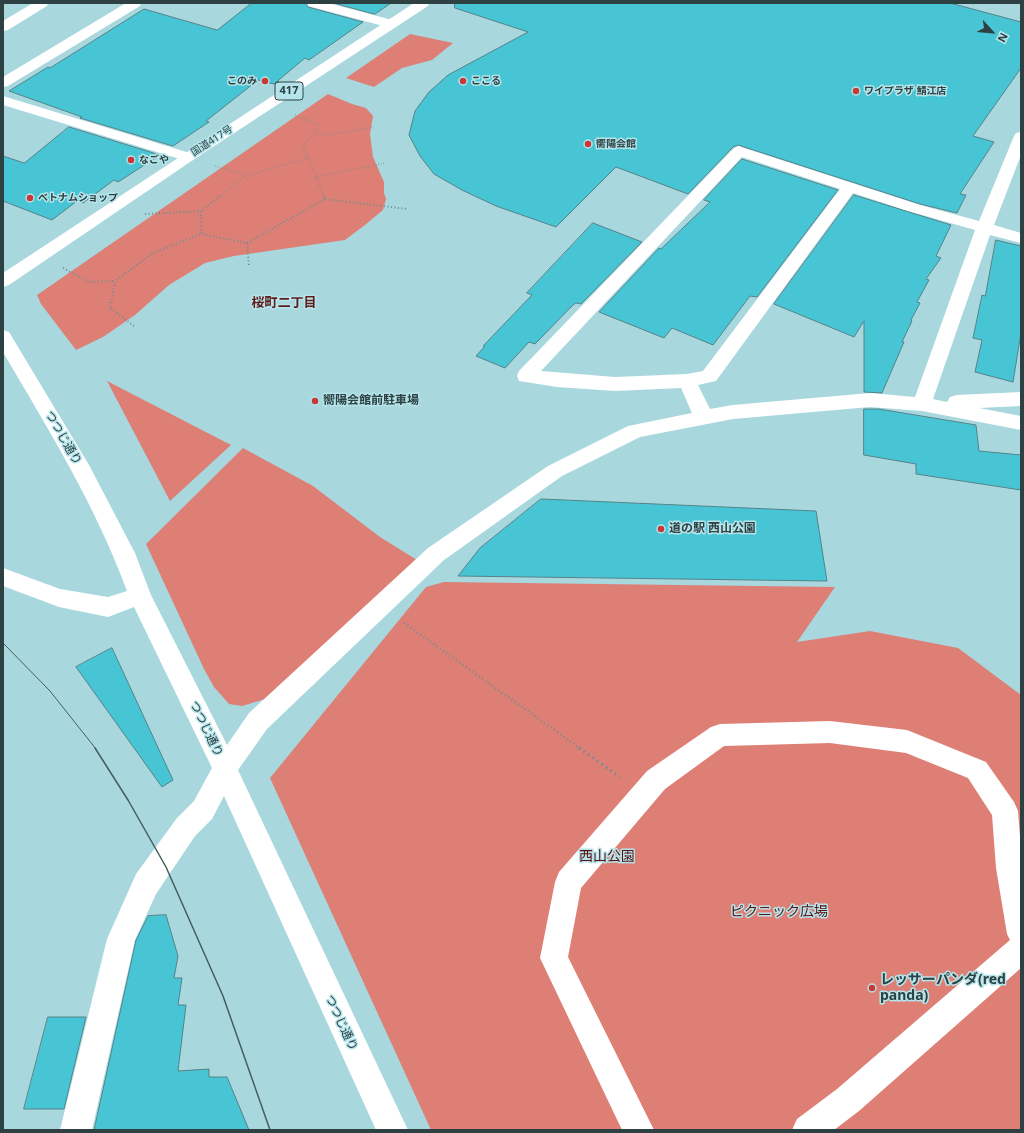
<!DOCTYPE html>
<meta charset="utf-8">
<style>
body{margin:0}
#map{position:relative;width:1024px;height:1133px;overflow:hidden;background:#a8d8de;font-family:"Noto Sans",sans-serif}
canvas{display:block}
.frame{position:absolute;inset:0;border:4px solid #2d4143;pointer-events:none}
.north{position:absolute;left:972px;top:12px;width:40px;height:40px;-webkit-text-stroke:3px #b5e5eb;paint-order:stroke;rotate:117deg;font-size:11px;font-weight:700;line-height:16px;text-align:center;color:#2d4143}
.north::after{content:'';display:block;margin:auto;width:14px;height:18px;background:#2d4143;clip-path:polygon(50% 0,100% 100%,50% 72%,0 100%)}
</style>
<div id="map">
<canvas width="1024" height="1133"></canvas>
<div class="frame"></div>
<div class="north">N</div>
</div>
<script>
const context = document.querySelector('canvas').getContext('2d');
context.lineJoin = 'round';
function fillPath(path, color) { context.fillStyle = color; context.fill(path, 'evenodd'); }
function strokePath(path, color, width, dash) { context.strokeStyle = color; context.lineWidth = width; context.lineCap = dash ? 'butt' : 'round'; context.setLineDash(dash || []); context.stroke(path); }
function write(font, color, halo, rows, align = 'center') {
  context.font = font + ' "Noto Sans","Noto Sans JP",sans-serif'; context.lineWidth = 3; context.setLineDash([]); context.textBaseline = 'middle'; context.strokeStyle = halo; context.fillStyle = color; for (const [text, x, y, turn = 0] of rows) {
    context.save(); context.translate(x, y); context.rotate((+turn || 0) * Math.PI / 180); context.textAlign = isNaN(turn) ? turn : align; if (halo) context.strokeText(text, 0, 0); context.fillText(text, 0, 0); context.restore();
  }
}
fillPath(new Path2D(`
 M410 34 453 43 432 60 402 68 374 87 346 78Z
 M328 94 352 104 366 108 373 116 370 134 373 157 384 182V193L386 199 383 210 365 225 345 240 234 256 205 263 169 285 135 315 103 337 76 350 41 304 37 295Z
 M107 381 231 445 170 501Z
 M243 448 313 486 380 537 417 560 265 699 242 706 229 704 214 687 204 669 146 544Z
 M444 582 835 587 797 642 870 631 958 648 1021 695V1130H431L270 778 426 587Z`), '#de7f76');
const building = new Path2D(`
 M252 3H306L308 7 363 22 309 60 305 58 274 84 258 80 206 121 209 122 173 146 80 118 82 117 9 91 48 67 50 68 144 9 217 30Z
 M334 3H391L375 14Z
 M455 3H950L1021 22V68L973 136 994 142 960 194 966 195 957 213 920 204 738 145 733 147 688 194 616 167 556 227 496 206 462 190 434 174 420 156 409 135 415 111 429 92 448 75 528 32 455 8Z
 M69 127 160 155 118 182 114 180 83 203 77 201 52 220 3 201V156L24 163Z
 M742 159 838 190 757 297 750 296 713 345 672 328 664 338 599 312 659 248 661 249 710 202 704 200Z
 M854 195 951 225 936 256 941 258 926 279 929 280 917 302 920 303 911 320 912 321 902 342H904L882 393 864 392V321L854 337 774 304Z
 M593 223 642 242 581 304 576 303 573 305 535 344 529 342 505 368 476 356 485 346H483L532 295 527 293Z
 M996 240 1021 246V333L1013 382 975 372 982 340 973 338 982 295 985 296Z
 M864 409H879L976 425 979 451 1021 455V490L916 474V464L864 455Z
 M541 499 816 511 827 581 458 576 480 548Z
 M112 648 173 780 162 787 76 667Z
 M166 915 178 956 174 978H182L178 1005H186L178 1071 209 1069V1077H227L249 1130H94L136 940 148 916Z
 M48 1017H86L64 1109H24Z`);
fillPath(building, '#48c5d4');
strokePath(building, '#558288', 1);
strokePath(new Path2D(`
 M295 115 319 125 315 133 327 135 374 127
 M315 133 303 146 316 177 385 163
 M215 166 245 175
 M316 177 324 197
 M219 197 245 176 308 158`), '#6c8e92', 1.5, [0.5, 2]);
strokePath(new Path2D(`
 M220 196 201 211V234L247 243 325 199 324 196
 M325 199 407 209
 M145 214 201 211
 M247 243 249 266
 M63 268 89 282 115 281
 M134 326 110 308 115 281 153 253 201 234`), '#6c8e92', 2, [1, 2.5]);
strokePath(new Path2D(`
 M404 623 581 749`), '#6c8e92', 2.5, [1, 3]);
strokePath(new Path2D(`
 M579 748 620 777`), '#6c8e92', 3, [1.5, 4]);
fillPath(new Path2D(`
 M33 3H48L47 6 8 30 3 31V21Z
 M126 3H141L140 6 8 86 3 87V77Z
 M307 3H328L396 21 398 24 396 27 391 28 308 6Z
 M3 96 193 154 196 157 193 160 188 162 183 160 3 105Z
 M1021 132V155L994 225 1021 233V243L990 235 933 399 947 402 950 397 957 395 1021 392V406L979 408 1021 416V430L922 411 870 407 733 419 640 437 562 476 444 560 267 729 238 770 408 1130H376L224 796 212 819 195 836 156 894 135 940 92 1130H60L107 939 136 874 177 818 194 801 212 768 134 607 108 617 59 607 3 586V568L60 589 108 597 127 591C96 506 48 429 3 352V330L9 332 89 465 135 553 151 595 227 745 249 713 428 548 548 466 628 426 692 413 681 388 615 391 557 387 519 381 517 376 519 371 734 148 739 146 744 148 920 205 979 221 1014 136 1016 133ZM742 157 840 189 703 371 687 374 615 377 541 371ZM853 193 908 211 975 230 915 397 870 393 733 405 710 409 698 385 716 381Z
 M830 721 907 730 986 762 1014 802 1018 811 1021 849V968L859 1111 834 1130H792L797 1119 837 1089 1010 940 1007 934 996 868 992 815 968 778 906 753 830 743 724 746 665 789 581 888 568 957 654 1130H622L540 958 555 882 559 872 647 771 711 727 720 724Z`), '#fff');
fillPath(new Path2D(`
 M414 3H429L428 6 193 160 9 285 3 287V273Z`), '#fff');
strokePath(new Path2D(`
 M3 643 50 691 96 749`), '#445d5f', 1);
strokePath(new Path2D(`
 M95 748 128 800 166 867 223 996 270 1130`), '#445d5f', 1.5);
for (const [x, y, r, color] of [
 [265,81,4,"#c83936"],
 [463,81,4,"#c83936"],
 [856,91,4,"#c83936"],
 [588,144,4,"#c83936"],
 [131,160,4,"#c83936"],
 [30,198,4,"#c83936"],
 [315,401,4,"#c83936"],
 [661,529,4,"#c83936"],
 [872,988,4,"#c83936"]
]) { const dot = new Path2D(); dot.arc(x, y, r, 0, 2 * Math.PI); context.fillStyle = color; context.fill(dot); strokePath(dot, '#b5e5eb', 1.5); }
write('bold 10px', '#2d4143', '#b5e5eb', [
 ["このみ",257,81,"right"],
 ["ここる",471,81],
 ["ワイプラザ 鯖江店",864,91],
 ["嚮陽会館",596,144],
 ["なごや",139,160],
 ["ベトナムショップ",38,198]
], 'left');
write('10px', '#2d4143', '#b5e5eb', [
 ["国道417号",212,141,-33]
]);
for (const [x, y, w] of [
 [289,91,28]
]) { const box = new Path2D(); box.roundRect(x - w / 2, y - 9, w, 18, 3); context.fillStyle = '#b5e5eb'; context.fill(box); strokePath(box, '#2d4143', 1); }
write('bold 11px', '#2d4143', null, [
 ["417",289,91]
]);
write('bold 12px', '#2d4143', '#b5e5eb', [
 ["嚮陽会館前駐車場",323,401],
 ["道の駅 西山公園",669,529]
], 'left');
write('12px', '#2d4143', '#b5e5eb', [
 ["つつじ通り",63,438,60],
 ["つつじ通り",206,729,64],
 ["つつじ通り",341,1023,65]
]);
write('bold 13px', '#601b19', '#b5e5eb', [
 ["桜町二丁目",284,303]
]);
write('14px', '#561110', '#b5e5eb', [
 ["西山公園",607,857],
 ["ピクニック広場",779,912]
]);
write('bold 14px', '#2d4143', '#b5e5eb', [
 ["レッサーパンダ(red",880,980],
 ["panda)",880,996]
], 'left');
</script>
